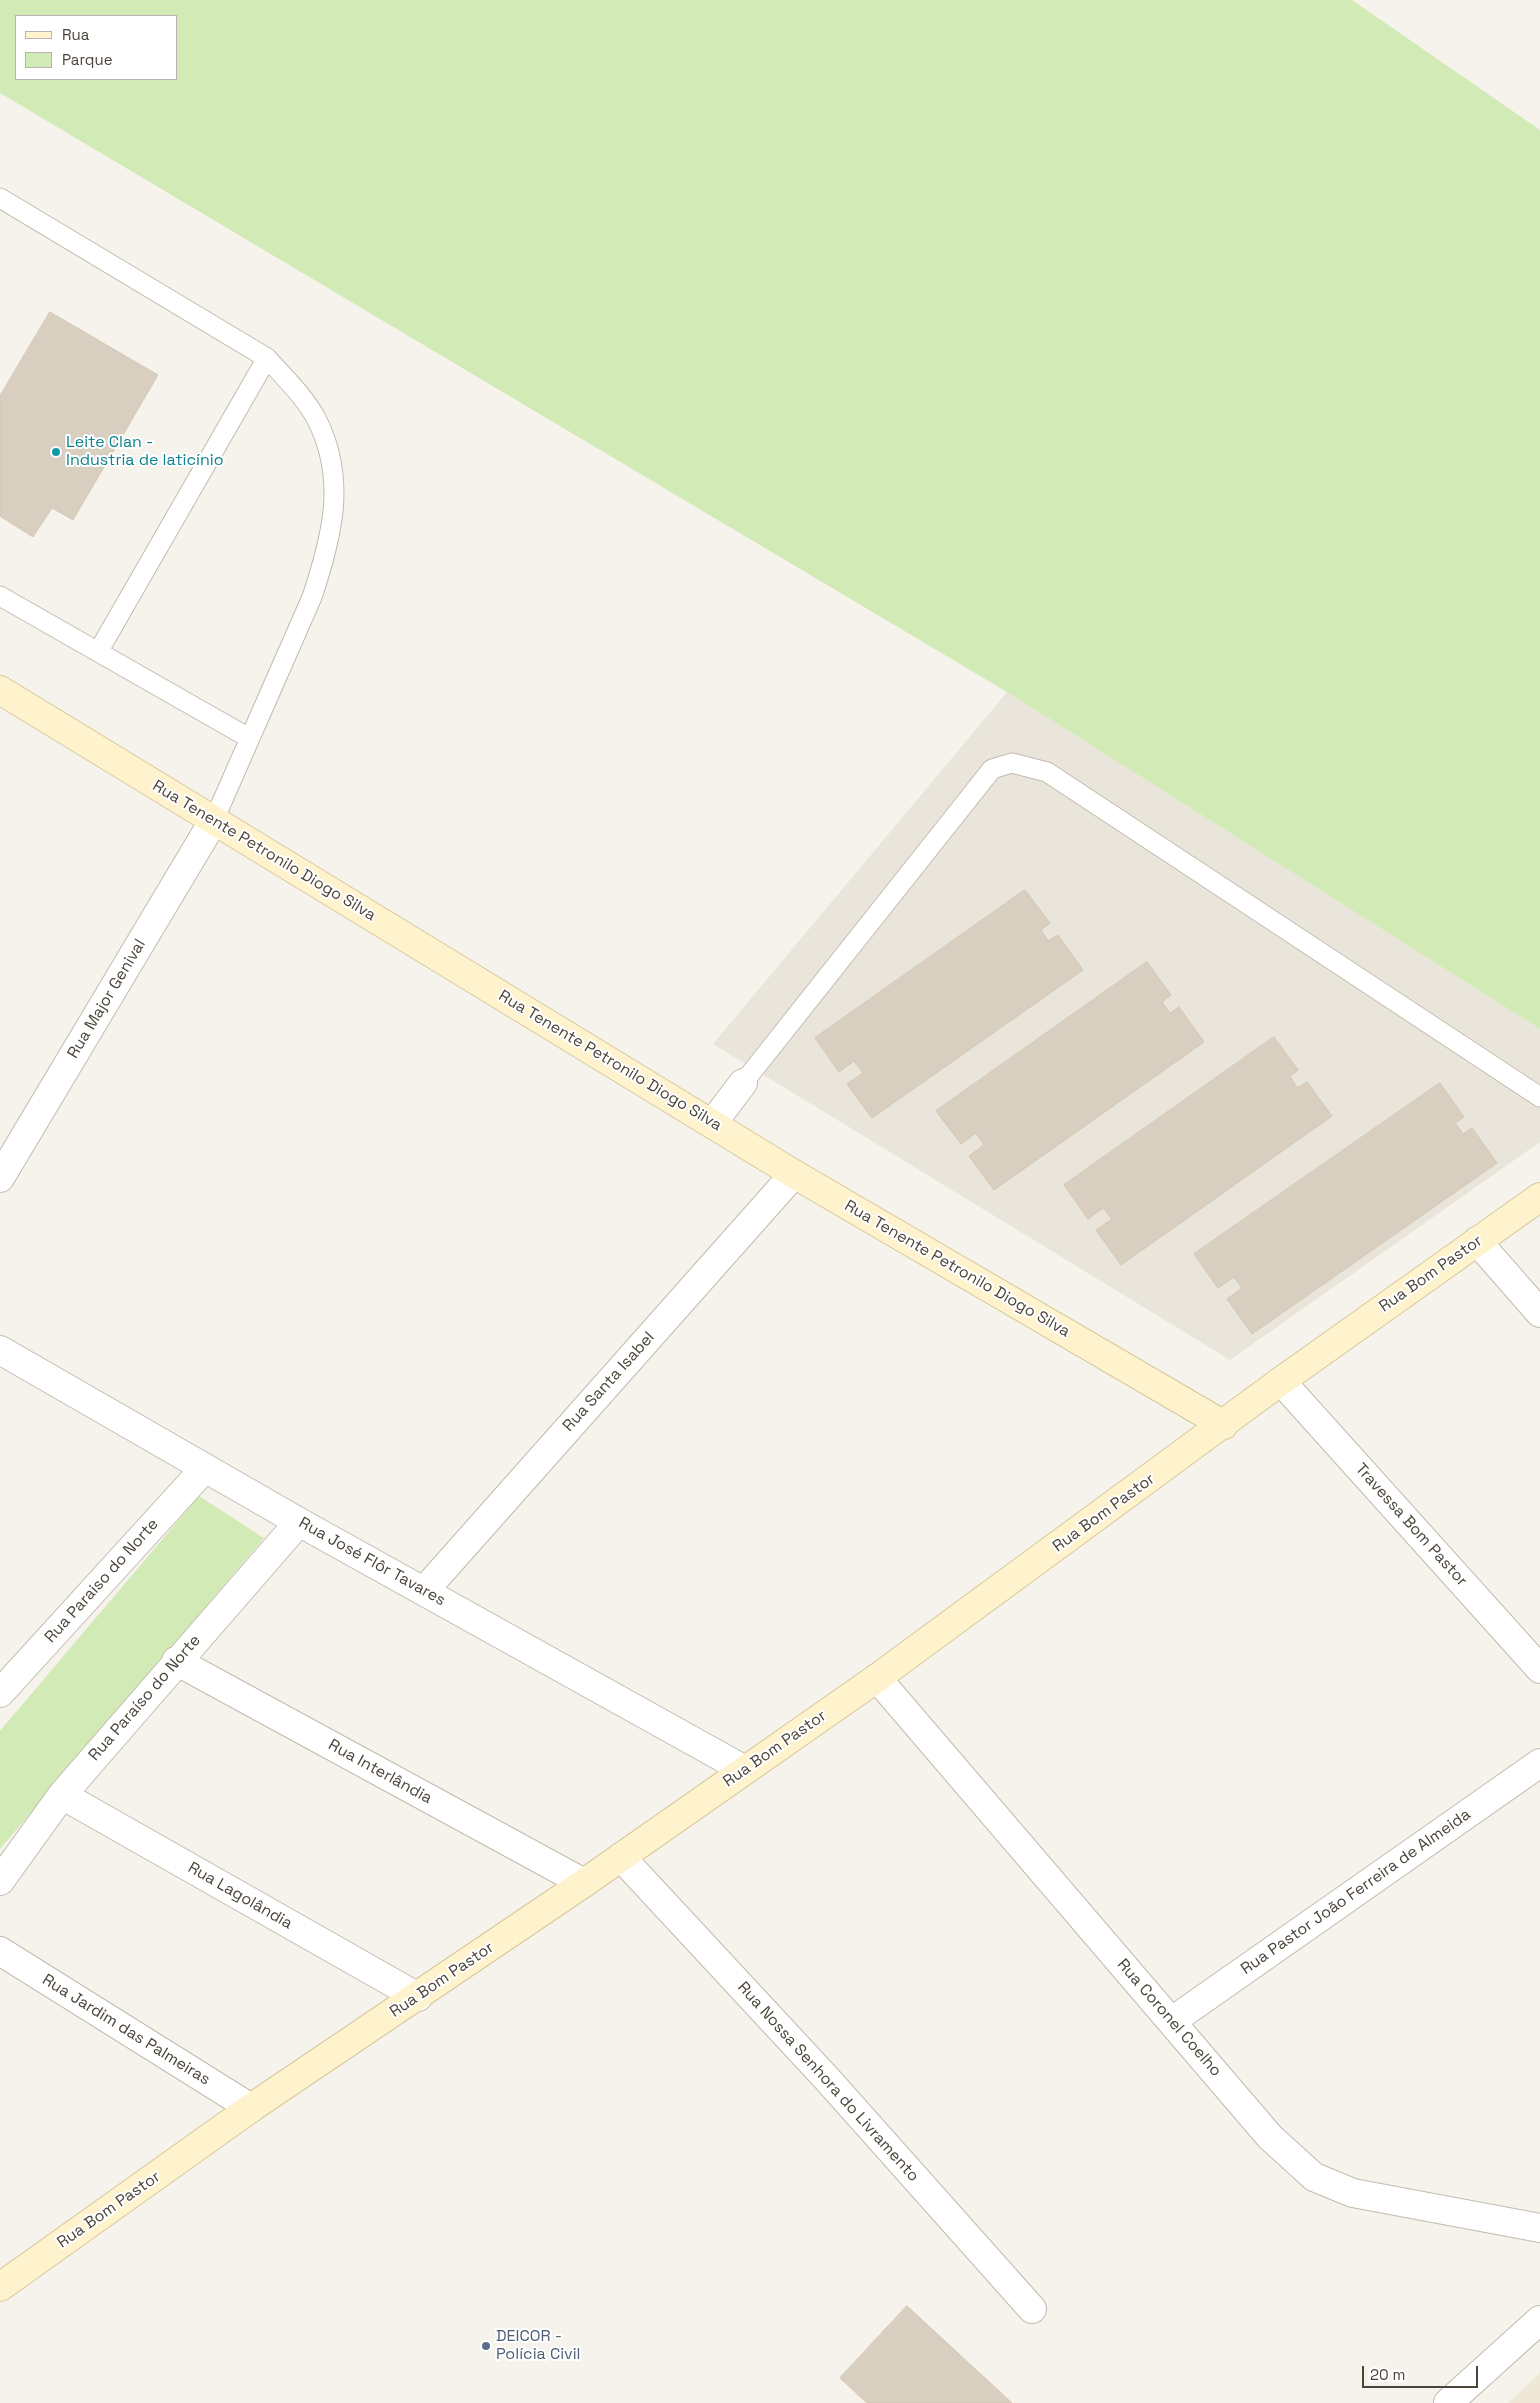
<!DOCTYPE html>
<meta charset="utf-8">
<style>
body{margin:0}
#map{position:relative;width:1540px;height:2403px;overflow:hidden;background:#f6f3ec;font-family:"Space Grotesk",sans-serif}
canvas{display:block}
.legend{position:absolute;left:15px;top:15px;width:162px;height:65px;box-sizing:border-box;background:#fff;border:1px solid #b7b4b0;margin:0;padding:6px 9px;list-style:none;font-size:15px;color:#4b4439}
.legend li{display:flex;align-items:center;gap:10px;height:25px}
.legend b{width:25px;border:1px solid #b7b4b0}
.scale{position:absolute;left:1362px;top:2366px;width:116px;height:22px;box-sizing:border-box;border:2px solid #4b4439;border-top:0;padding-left:6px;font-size:15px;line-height:18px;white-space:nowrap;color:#4b4439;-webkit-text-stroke:4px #fff;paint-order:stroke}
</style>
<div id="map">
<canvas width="1540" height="2403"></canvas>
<ul class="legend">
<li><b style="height:6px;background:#fff3cd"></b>Rua</li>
<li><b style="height:14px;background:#d2eab5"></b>Parque</li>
</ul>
<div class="scale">20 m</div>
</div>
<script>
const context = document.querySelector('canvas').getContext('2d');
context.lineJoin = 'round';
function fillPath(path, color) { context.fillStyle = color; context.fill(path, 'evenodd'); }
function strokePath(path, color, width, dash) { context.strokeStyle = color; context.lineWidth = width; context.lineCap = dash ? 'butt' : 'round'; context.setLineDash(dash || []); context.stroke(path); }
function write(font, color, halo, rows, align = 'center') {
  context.font = font + ' "Space Grotesk",sans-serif'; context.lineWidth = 4; context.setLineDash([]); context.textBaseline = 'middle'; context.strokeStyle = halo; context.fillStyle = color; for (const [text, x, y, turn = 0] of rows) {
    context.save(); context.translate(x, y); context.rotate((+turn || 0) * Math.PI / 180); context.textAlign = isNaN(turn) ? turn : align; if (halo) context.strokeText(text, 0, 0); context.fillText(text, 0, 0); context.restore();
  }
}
fillPath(new Path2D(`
 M1007 692 1540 1029V1142L1230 1360 713 1044Z`), '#eae5da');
fillPath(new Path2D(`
 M1540 2373V2403H1508Z`), '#efe8d6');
fillPath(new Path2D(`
 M0 0H1352L1540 130V1029L1007 692 0 93ZM176 16V79H16V16Z
 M199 1496 264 1538 0 1849V1731Z`), '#d2eab5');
const building = new Path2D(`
 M50 312 158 375 73 520 52 508 33 537 0 516V396Z
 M1025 890 1050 923 1041 930 1048 941 1058 935 1083 970 872 1118 847 1084 863 1073 854 1061 839 1072 815 1038Z
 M1147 962 1171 995 1162 1002 1170 1013 1179 1007 1204 1042 994 1190 969 1156 984 1145 976 1133 961 1144 936 1111Z
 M1274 1037 1298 1070 1290 1076 1297 1088 1307 1082 1332 1116 1121 1265 1096 1230 1112 1219 1103 1208 1088 1219 1064 1185Z
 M1440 1083 1464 1117 1455 1123 1463 1134 1472 1128 1497 1163 1252 1334 1227 1299 1242 1288 1234 1277 1218 1288 1194 1254Z
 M907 2306 1012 2403H867L840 2378Z`);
fillPath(building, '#d8cfc1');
strokePath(building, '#d3c7b4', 1);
const lane = new Path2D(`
 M0 198 267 358C284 377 305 397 317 420 347 480 332 537 312 597L214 820
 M0 596 249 738
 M98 652 267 358
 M743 1083 992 769 1012 763 1047 772 1540 1097`);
const street = new Path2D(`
 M712 1124 743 1083
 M0 1178 214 820
 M1477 1241 1540 1313
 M0 1350 299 1522 745 1770
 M1281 1381 1540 1669
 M424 1591 794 1174
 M176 1661 584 1883
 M877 1678 1270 2137 1314 2177 1353 2193 1540 2228
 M0 1693 205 1468
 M62 1795 418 1997
 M621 1857 828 2080 1032 2309
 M0 1881 62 1795 299 1522
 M0 1951 251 2108
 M1172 2021 1540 1763
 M1448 2403 1540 2320`);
const secondary = new Path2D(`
 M0 690 794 1174 1224 1425
 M0 2287 251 2108 584 1883 877 1678 1281 1381 1540 1197`);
strokePath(lane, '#c2bbae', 21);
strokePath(street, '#c2bbae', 30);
strokePath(secondary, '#d6c79b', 30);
strokePath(lane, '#fff', 19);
strokePath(street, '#fff', 28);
strokePath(secondary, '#fff3cd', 28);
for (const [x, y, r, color] of [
 [56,452,5,"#0f9aa8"],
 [486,2346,5,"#5c6f8a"]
]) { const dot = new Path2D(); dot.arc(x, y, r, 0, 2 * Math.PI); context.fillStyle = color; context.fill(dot); strokePath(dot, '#fff', 2); }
write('16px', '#0d838f', '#fff', [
 ["Leite Clan -",66,443],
 ["Industria de laticínio",66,461]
], 'left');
write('16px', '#4b4439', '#fff', [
 ["Rua Tenente Petronilo Diogo Silva",264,851,31],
 ["Rua Major Genival",107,999,-59],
 ["Rua Tenente Petronilo Diogo Silva",610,1061,31],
 ["Rua Tenente Petronilo Diogo Silva",957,1269,30],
 ["Rua Bom Pastor",1431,1274,-35],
 ["Rua Santa Isabel",609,1382,-48],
 ["Rua Bom Pastor",1104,1513,-36],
 ["Travessa Bom Pastor",1411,1525,48],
 ["Rua José Flôr Tavares",372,1562,29],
 ["Rua Paraiso do Norte",102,1581,-48],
 ["Rua Paraíso do Norte",145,1698,-49],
 ["Rua Bom Pastor",775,1749,-35],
 ["Rua Interlândia",380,1772,29],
 ["Rua Pastor João Ferreira de Almeida",1356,1892,-35],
 ["Rua Lagolândia",240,1896,30],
 ["Rua Bom Pastor",442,1980,-34],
 ["Rua Coronel Coelho",1169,2018,49],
 ["Rua Jardim das Palmeiras",126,2030,32],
 ["Rua Nossa Senhora do Livramento",828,2082,48],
 ["Rua Bom Pastor",109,2210,-35]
]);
write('16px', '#4e5e75', '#fff', [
 ["DEICOR -",496,2337],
 ["Polícia Civil",496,2355]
], 'left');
</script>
